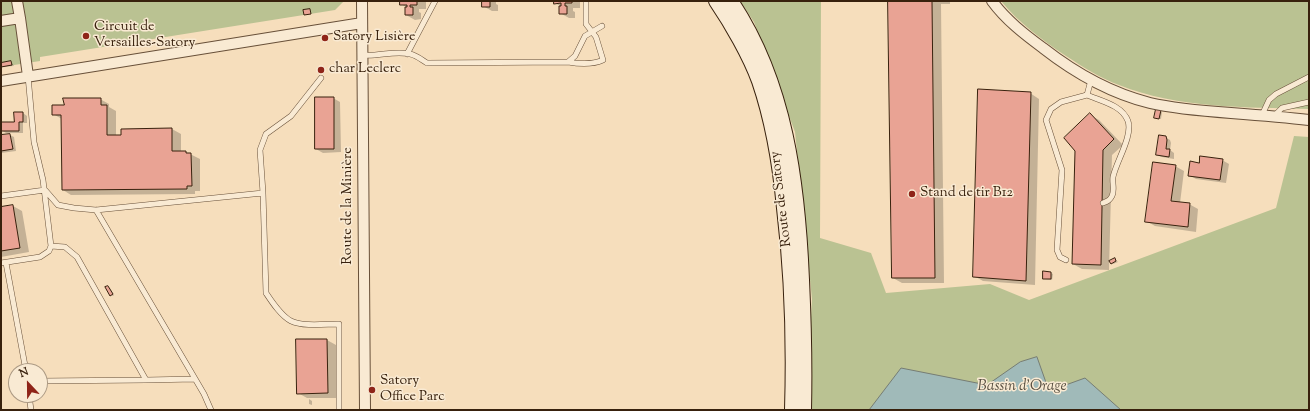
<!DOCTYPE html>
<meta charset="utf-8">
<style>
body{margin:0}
#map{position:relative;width:1310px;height:411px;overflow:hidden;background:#f6debc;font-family:"Sorts Mill Goudy",serif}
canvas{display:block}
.frame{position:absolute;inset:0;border:2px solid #38210d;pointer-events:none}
.north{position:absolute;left:8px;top:363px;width:40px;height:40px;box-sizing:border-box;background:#f9ead3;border:1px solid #ac9a84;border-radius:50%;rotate:338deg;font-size:11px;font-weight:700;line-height:16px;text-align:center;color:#38210d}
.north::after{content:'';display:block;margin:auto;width:14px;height:18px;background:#8f2418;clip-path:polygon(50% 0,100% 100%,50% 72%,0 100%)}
</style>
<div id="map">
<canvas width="1310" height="411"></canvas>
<div class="frame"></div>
<div class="north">N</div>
</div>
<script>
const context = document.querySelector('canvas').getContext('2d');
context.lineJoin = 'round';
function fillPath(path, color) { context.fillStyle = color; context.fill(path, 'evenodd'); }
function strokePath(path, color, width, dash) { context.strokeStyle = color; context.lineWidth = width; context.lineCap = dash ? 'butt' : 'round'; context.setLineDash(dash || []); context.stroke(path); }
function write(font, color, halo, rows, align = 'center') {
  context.font = font + ' "Sorts Mill Goudy",serif'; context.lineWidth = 3; context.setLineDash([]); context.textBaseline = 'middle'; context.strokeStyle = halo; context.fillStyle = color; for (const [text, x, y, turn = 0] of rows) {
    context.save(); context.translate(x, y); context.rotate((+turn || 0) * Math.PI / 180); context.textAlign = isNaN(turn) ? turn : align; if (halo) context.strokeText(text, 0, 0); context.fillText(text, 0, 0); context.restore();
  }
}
fillPath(new Path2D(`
 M1 1H344L335 10 40 57V61L1 67Z
 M740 1H821L820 238 871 253 886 293 990 284 1029 300 1276 208 1294 136 1309 137V410H806L812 299 795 132 754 22Z
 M1001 1H1309V109C1246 107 1179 109 1119 85 1100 78 1083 67 1066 56 1042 40 1019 23 1001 1Z`), '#bac292');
const water = new Path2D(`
 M1037 357 1049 391 1085 378 1121 410H869L901 368 987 385 1020 362Z`);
fillPath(water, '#a0bab9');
strokePath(water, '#767d74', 1);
fillPath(new Path2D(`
 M401 1H426V9H419V12L421 13V19L415 20 406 15V7L401 4Z
 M483 1H498H496V4L498 5V11H492L483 6Z
 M555 1H580V8H573V11L575 12V18H569L560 13V6L555 3Z
 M889 1H950V4H941L944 283H902L893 278Z
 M11 62 14 66 1 67V64Z
 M1030 93 1039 99 1035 285 983 281 974 276Z
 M333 98 340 102 341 152 323 153 316 149Z
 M100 99 109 104V107L116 111V136L172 129 181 134V152H186L200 159V191H195V194L71 195 63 190 62 119 53 114 65 106Z
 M1160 111 1162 112 1161 119 1157 118Z
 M15 113H23L27 116V123H23V133H6L1 130 15 123Z
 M1090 115 1099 120 1123 145 1112 155 1109 270 1082 269 1073 264 1076 151Z
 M10 135 14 137 16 151 1 153V136Z
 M1165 137 1170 140 1171 143 1170 150 1174 153V159L1162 157 1157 155Z
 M1222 160 1229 164 1226 183 1196 179 1189 175 1200 164Z
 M1175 166 1184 171 1180 203 1189 204 1198 209 1196 232 1155 226 1146 221Z
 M13 206 22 211 29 252 1 257V208Z
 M1115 259 1118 262 1113 264 1112 263Z
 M1051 273 1053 274 1052 280 1044 279Z
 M108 287 110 288 114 295 113 296 111 295 107 288Z
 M327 340 336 345V398H307L298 393Z
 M309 399 312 401V405L309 404Z`), '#0003');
const building = new Path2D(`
 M400 1H417V5H410V7H413V15H405V7H407V5H400Z
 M482 1H490V7H482Z
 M554 1H572V3H565V6H567V14H559V6H561V3L554 4Z
 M888 1H932L935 278H892Z
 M310 9 311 14 304 15 303 10Z
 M11 61 12 65 1 67V63Z
 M978 89 1031 92 1026 281 973 277Z
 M315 97H334V149H315Z
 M63 98H101V105H107V135H121V129L172 128V151H186V153H191L192 186H187V189L62 190 61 115H52V105H64Z
 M1156 109 1161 110 1159 119 1154 118Z
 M14 112H23V122H19V131H1V122H14Z
 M1090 113 1114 139 1103 150 1101 265 1072 264 1075 151 1064 138Z
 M10 134 13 149 1 151V135Z
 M1159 135 1166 136 1167 140 1166 149H1170L1169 157 1156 155Z
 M1200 156 1223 159 1220 180 1188 176 1190 161 1199 163Z
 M1153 162 1176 165 1171 201 1190 203 1188 227 1145 222Z
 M13 205 20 248 1 251V207Z
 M1115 258 1116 261 1111 264 1109 261Z
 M1043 271 1051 272V279H1043Z
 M108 286 113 294 110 296 105 287Z
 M296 339H327L328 393 297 394Z`);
fillPath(building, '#e9a394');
strokePath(building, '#38210d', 1);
const lane = new Path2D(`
 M586 1V24L596 37 603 60C592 65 579 64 568 62L575 56 585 36 602 26
 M407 54 435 1
 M362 55C378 57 394 50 410 54 416 55 422 60 427 63L568 62
 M1087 95C1101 101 1122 105 1128 121 1133 136 1116 162 1113 177 1112 183 1115 190 1112 196 1110 200 1108 201 1103 203
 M1262 115 1269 100 1276 94 1309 77
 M1274 116 1282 108 1309 102
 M263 193 260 150 266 134 291 116 321 78
 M1 196 45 190 58 205 74 208 96 210 263 193 266 293C272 302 281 316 291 321 304 327 325 324 339 324V410
 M96 210 204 394 211 410
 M51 246 65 247 77 257 146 380 195 379
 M1066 260 1060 257 1057 250 1062 170 1046 120 1051 109 1061 102 1087 95 1091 80
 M1 263 40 257 49 251 51 246 43 180 34 142 28 76
 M6 263 26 371
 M40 381 146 380
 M29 395 31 410`);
const street = new Path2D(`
 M17 1 20 18
 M362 1 365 410
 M992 1C1006 20 1024 34 1043 48 1075 73 1110 93 1150 103 1176 109 1203 111 1231 113 1257 115 1283 117 1309 120
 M1 21 20 18 28 76
 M1 81 362 23`);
const secondary = new Path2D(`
 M716 1C731 23 750 56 759 81 773 122 780 165 784 208 792 275 794 343 792 410
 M731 1C786 83 798 184 802 280 804 323 805 366 804 410`);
strokePath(lane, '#685039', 6);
strokePath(street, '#685039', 12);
strokePath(secondary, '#38210d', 16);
strokePath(lane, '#f9ead3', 5);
strokePath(street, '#f9ead3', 10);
strokePath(secondary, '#f9ead3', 14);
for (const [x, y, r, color] of [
 [86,36,4,"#8f2418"],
 [325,38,4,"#8f2418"],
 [321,70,4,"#8f2418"],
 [912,194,4,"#8f2418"],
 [372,390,4,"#8f2418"]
]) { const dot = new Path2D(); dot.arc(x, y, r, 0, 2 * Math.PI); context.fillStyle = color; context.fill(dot); strokePath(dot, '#f9ead3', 1.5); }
write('14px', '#38210d', '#f9ead3', [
 ["Circuit de",94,28],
 ["Versailles-Satory",94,44],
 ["Satory Lisière",333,38],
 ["char Leclerc",329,70],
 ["Stand de tir B12",920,194],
 ["Satory",380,382],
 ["Office Parc",380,398]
], 'left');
write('14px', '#38210d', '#f9ead3', [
 ["Route de Satory",782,199,-97],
 ["Route de la Minière",349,206,-90]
]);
write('italic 15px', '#574f41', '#f9ead3', [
 ["Bassin d'Orage",1022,387]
]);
</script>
